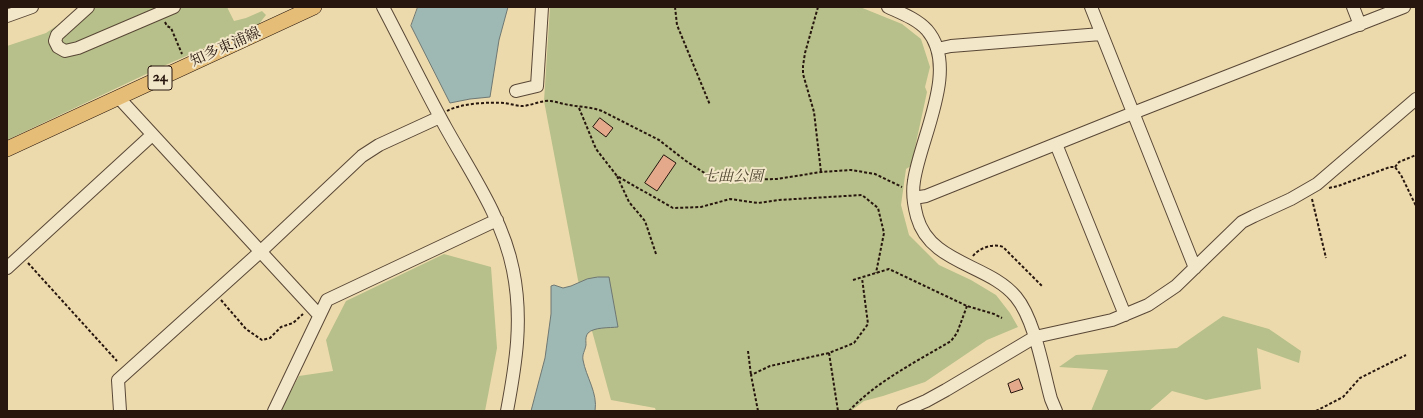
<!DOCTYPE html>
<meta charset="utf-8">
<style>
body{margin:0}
#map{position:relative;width:1423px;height:418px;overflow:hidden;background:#eddaac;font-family:"IM FELL Double Pica",serif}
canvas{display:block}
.frame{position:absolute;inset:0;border:8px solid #27160e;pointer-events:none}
</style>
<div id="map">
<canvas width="1423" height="418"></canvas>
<div class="frame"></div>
</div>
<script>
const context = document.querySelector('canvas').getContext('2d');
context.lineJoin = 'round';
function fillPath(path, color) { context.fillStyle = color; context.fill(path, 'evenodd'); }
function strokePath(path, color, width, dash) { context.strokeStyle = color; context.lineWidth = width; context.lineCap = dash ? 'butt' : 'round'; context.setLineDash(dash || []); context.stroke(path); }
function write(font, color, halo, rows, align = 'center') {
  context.font = font + ' "IM FELL Double Pica","Noto Serif JP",serif'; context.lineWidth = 4; context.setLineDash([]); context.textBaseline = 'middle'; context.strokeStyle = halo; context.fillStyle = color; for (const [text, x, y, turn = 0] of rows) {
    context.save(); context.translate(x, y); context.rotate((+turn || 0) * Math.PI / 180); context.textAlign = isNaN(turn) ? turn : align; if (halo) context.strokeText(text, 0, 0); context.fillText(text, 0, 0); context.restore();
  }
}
fillPath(new Path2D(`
 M84 7H227L234 21 246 18 262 11 266 15 259 24 159 68 7 140V46L46 33Z
 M550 7H860L902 24 921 39 930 67 925 87 927 92 911 166 906 169 901 205 909 235 939 265 971 280 996 295 1010 313 1018 327 987 340 925 382 883 396 864 401 851 411H656L655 408 611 400 578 280 544 101Z
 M444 254 491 267 497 348 485 411H282L284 404 299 376 333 371 326 340 346 301Z
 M1223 316 1269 329 1301 351 1299 363 1257 348 1261 389 1206 400 1172 391 1149 411H1091L1108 370 1059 367 1076 355 1177 348Z`), '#b7c08a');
const water = new Path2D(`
 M418 7H508L499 40 490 97 470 99 450 103 411 26Z
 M598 277H609L618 327C609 328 594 327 588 333 585 337 586 341 586 345 585 351 582 354 583 360 586 377 598 393 595 411H531L545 358 551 314V286L554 285 563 288 571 286 587 279Z`);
fillPath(water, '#9eb8b4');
strokePath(water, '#6e7772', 1);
const building = new Path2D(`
 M600 118 613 128 606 137 593 127Z
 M664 155 676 163 657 191 645 183Z
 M1019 379 1023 389 1011 393 1008 384Z`);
fillPath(building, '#e4a88a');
strokePath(building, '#27160e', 1);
const minor = new Path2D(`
 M88 7 57 35 55 41 58 47 65 51 78 48 174 7
 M383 7C404 47 424 88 446 128 471 173 503 219 513 270 523 319 516 363 507 411
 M888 7C901 13 917 19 927 30 960 68 920 138 914 181 912 193 914 206 917 217 930 264 989 264 1016 297 1035 320 1043 370 1051 399L1056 411
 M1091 7 1195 268
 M1353 7 1360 25
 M7 16 32 7
 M937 49 951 46 1101 34
 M516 91 537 86 542 7
 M118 97 319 315
 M1056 144 1125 315
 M914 198 926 196 1133 113 1404 7
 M7 268 152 135
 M120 411 118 380 260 252 362 156 379 145 440 117
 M274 411 327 300 497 220
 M903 411 926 401 946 390 1035 337 1112 320 1148 305 1176 286 1242 222 1254 216 1291 199 1317 184 1416 99`);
const major = new Path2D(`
 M7 149 314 7`);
strokePath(minor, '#584736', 14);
strokePath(major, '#27160e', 16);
strokePath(new Path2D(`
 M675 7 677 25 710 105
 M818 7 805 53 803 66V74L814 112 821 172
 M165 22 167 26 171 28 182 54
 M579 108 596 149 617 176
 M447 111C461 103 490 102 505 103 511 104 517 106 523 106 533 105 542 100 551 101 557 102 563 104 569 105 580 107 591 107 602 111L659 140 686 161 706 174 715 178 723 180H737L777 179 821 172 851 170 875 174 902 187
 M1395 167 1399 162 1416 155
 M1329 188 1338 186 1390 167H1395L1401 175 1416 206
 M1312 199 1326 258
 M656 254 645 221 629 202 617 176 673 208 701 207 730 199 758 203 779 200 862 195 878 208 884 233 876 273
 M973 256C979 248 993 243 1003 247L1043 287
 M28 263 117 361
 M853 280 889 269 967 306 994 314 1002 318
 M221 300 246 329 262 340 270 338 281 327 293 323 303 314
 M748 351 751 375
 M829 353 838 411
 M758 411 751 375 770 366 829 353 854 343 868 324 862 278
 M849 411C877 381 916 362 951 341L957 333 967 306
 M1316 411 1343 397 1360 378 1406 355`), '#27160e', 2, [3, 2]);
strokePath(minor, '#f3e7c9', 12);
strokePath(major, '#e6bd76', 15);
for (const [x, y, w] of [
 [160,78,24]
]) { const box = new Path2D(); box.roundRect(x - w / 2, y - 12, w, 24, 3); context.fillStyle = '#f3e7c9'; context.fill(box); strokePath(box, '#27160e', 1); }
write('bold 14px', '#27160e', null, [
 ["24",160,78]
]);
write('15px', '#27160e', '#f3e7c9', [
 ["知多東浦線",226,48,-24]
]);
write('italic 15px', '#524933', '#f3e7c9', [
 ["七曲公園",733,178]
]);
</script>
